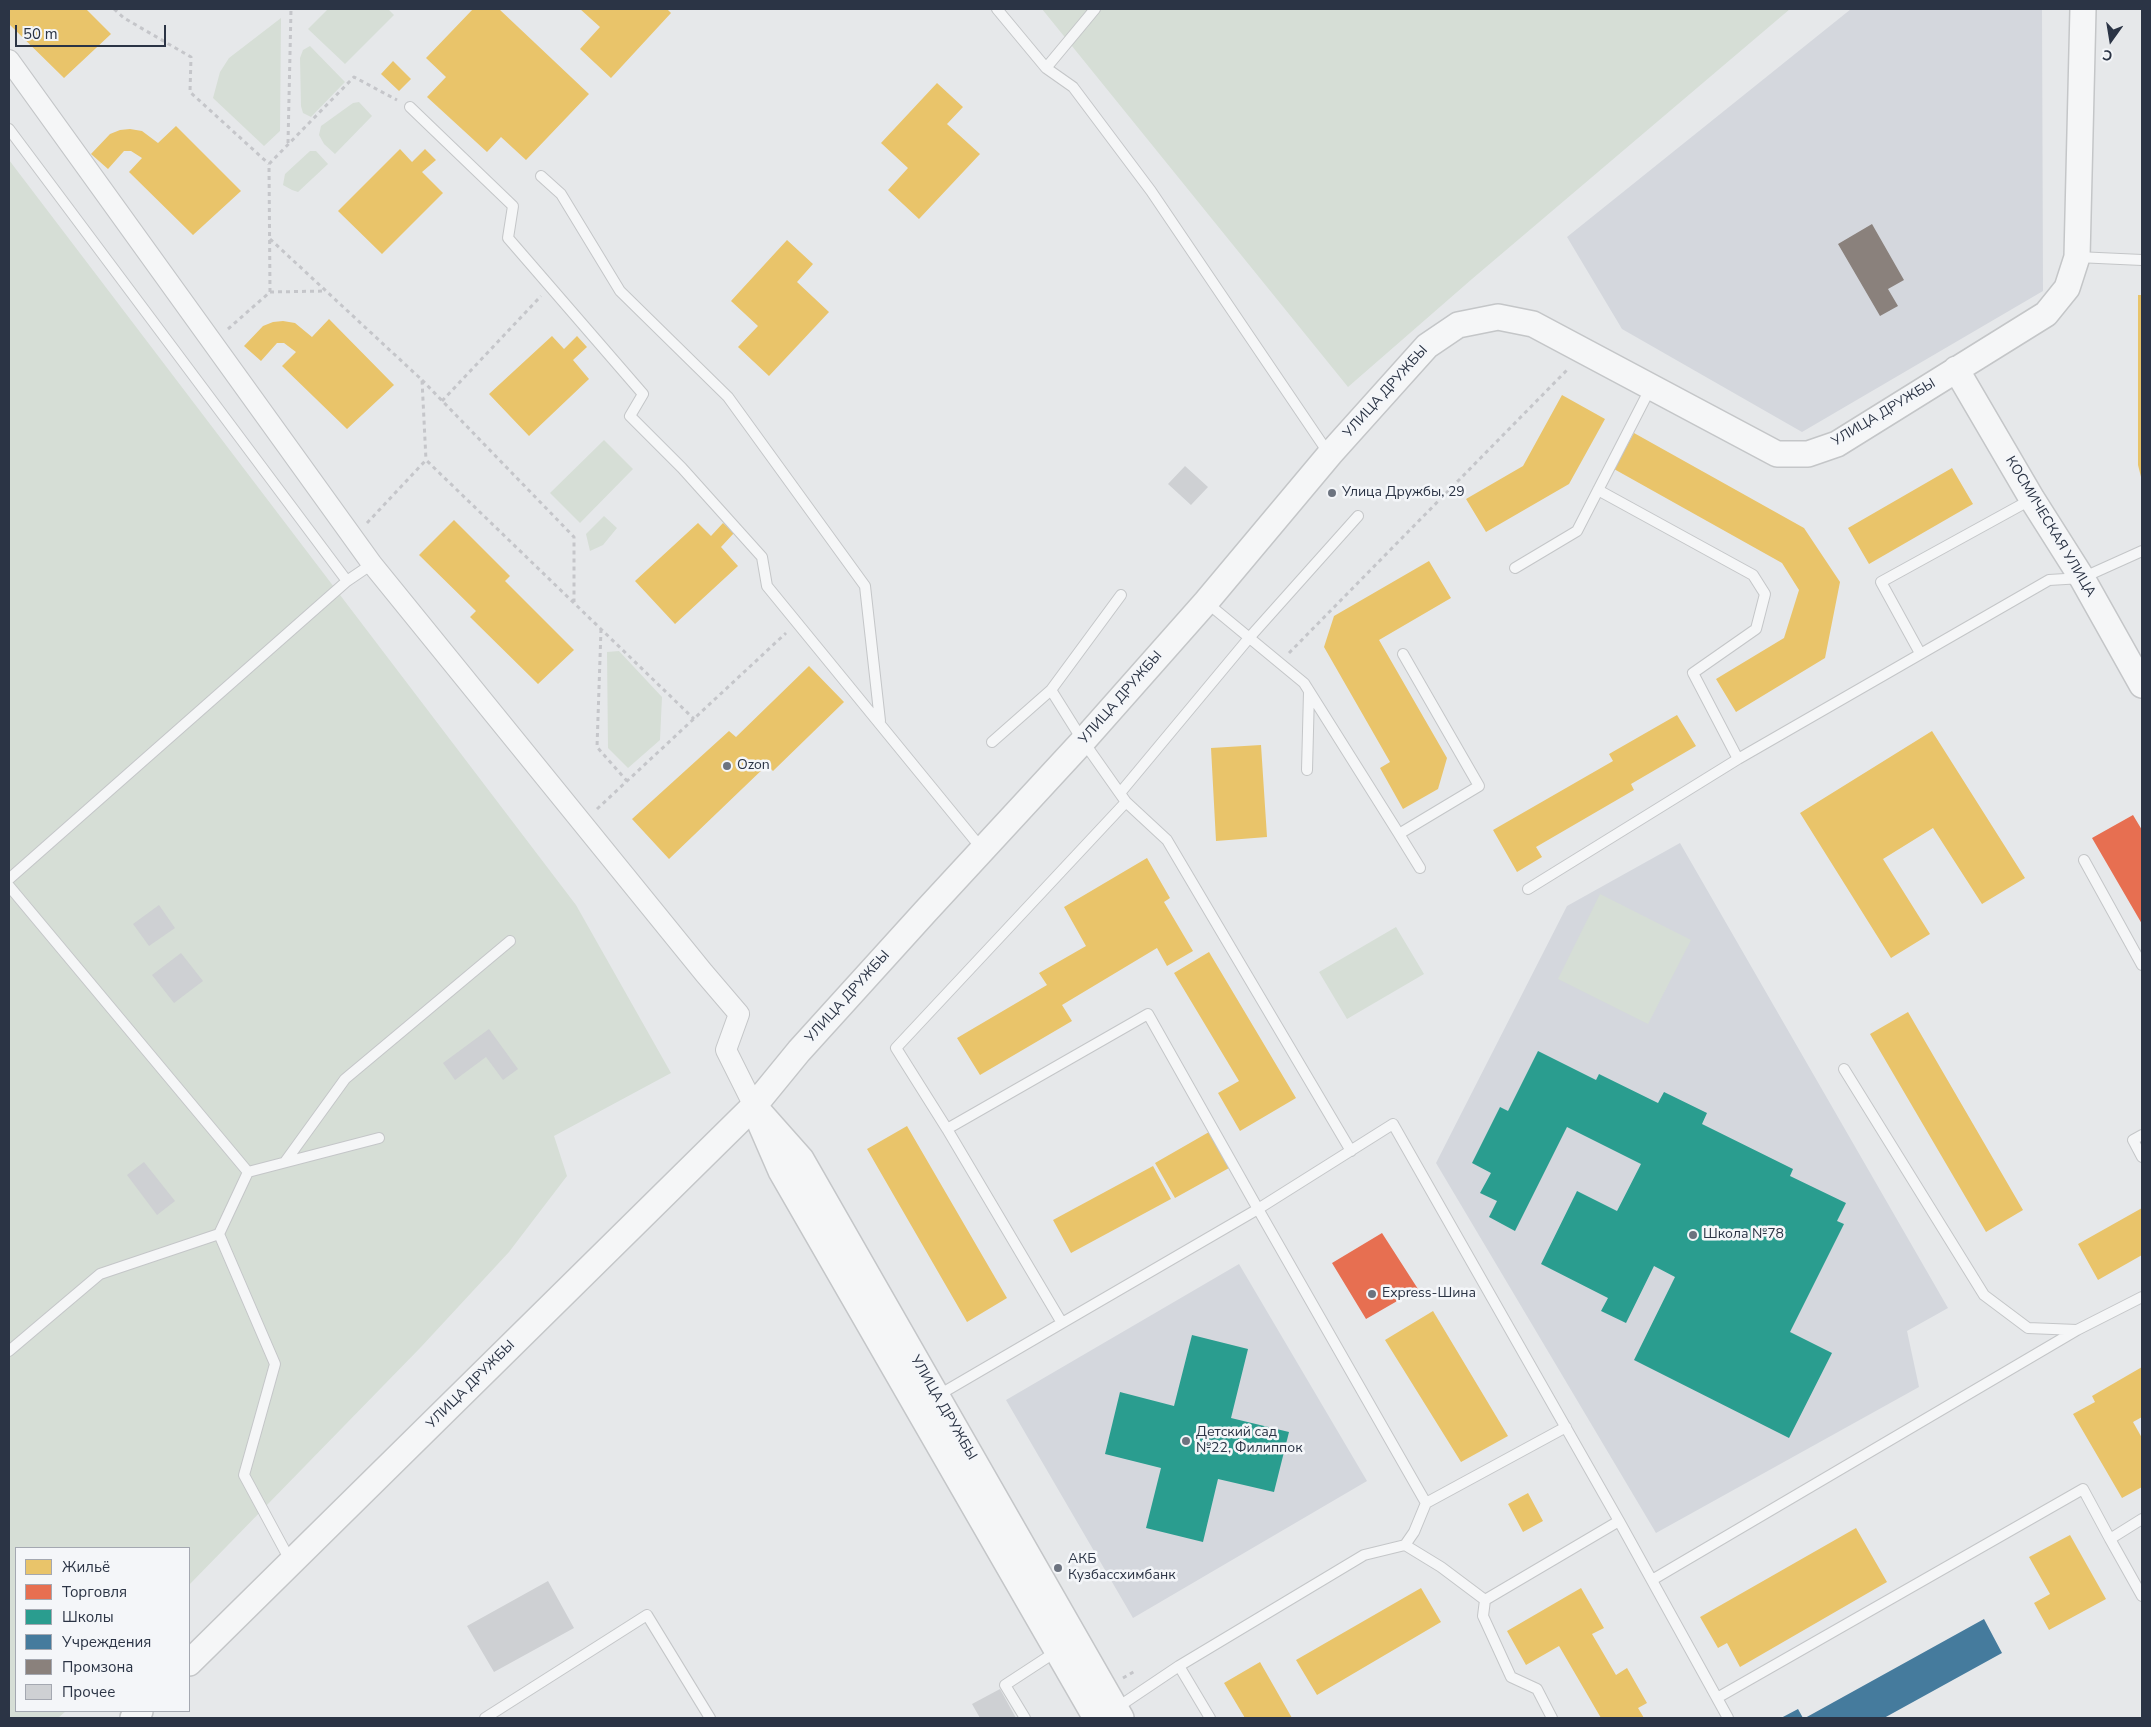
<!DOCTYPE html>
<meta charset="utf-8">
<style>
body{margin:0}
#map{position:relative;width:2151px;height:1727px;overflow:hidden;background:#e6e8ea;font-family:"Nunito Sans",sans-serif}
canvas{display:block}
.frame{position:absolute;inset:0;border:10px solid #2b3445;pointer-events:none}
.legend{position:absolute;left:15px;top:1547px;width:175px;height:165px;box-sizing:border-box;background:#f4f6f9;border:1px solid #a4a8b1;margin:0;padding:6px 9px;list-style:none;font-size:15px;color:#2b3445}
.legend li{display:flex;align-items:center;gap:10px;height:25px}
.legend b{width:25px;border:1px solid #a4a8b1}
.north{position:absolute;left:2086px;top:15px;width:50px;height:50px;-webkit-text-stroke:4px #f4f6f9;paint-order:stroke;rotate:193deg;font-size:14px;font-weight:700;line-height:20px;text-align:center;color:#2b3445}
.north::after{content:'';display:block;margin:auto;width:18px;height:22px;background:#2b3445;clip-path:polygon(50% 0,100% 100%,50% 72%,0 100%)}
.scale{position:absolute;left:15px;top:25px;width:151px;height:22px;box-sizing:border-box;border:2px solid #2b3445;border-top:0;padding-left:6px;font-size:15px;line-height:18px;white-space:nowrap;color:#2b3445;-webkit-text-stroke:4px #f4f6f9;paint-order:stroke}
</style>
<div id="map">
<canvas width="2151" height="1727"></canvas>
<div class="frame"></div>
<ul class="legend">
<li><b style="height:14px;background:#e9c46a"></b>Жильё</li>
<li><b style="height:14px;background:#e76f51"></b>Торговля</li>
<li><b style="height:14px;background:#2a9d8f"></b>Школы</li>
<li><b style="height:14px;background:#457b9d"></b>Учреждения</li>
<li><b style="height:14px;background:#8a817c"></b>Промзона</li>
<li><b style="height:14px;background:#ced0d3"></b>Прочее</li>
</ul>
<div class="north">С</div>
<div class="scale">50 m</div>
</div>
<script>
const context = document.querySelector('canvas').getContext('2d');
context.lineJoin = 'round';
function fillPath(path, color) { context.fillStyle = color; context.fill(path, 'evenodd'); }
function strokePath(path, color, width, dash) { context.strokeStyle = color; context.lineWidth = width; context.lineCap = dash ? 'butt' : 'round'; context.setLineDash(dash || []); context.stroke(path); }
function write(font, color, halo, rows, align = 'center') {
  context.font = font + ' "Nunito Sans",sans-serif'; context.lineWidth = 5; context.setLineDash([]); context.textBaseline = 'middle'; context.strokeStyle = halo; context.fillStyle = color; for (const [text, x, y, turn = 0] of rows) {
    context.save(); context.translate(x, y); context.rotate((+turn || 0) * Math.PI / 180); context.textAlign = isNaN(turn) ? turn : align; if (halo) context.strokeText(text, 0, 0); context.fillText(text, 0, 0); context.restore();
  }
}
fillPath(new Path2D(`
 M1851 9H2042L2043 291 1802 432 1622 329 1567 237Z
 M1680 843 1948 1308 1907 1331 1919 1387 1656 1533 1436 1163 1567 906Z
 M1239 1264 1367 1481 1133 1618 1006 1400Z`), '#d4d7dd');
fillPath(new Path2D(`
 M328 9H388L394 15 345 64 308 29Z
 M1042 9H1790L1472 279 1348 387Z
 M281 18 280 131 264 146 213 98 220 72 229 58Z
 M310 46 345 82 311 117 303 113 301 106 300 58 303 50Z
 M359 102 372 116 335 154 324 144 319 135 321 126 353 103Z
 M310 151H316L328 164 298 192 292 190 283 185 285 174Z
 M9 160 576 905 671 1073 554 1136 567 1176 509 1252 421 1347 189 1585V1548H16V1711H66L58 1718H9Z
 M604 440 633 469 580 523 550 493Z
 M604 516 617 528 603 545 590 551 586 534Z
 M619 651 662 697 660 740 628 768 608 748 607 652Z
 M1600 894 1691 940 1648 1024 1558 979Z
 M1396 927 1424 974 1347 1019 1319 972Z`), '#d6ded6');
fillPath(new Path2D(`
 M9 9H86L111 34 64 78 9 24Z
 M473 9H499L589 94 526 160 501 137 487 152 427 97 446 77 426 58Z
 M580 9H667L671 13 611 78 580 49 600 27Z
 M393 61 411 79 399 91 381 74Z
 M937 83 963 107 947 124 980 154 919 219 888 190 908 168 881 143Z
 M176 126 241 191 193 235 129 172 142 158 131 151H124L108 169 91 154 110 134 120 130 130 129 142 131 158 143Z
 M400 149 412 162 425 149 436 160 422 172 443 193 382 254 338 211Z
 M787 240 813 264 797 282 829 312 769 376 738 347 758 326 731 301Z
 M2138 295H2142V481L2138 465Z
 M329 319 394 385 347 429 282 366 296 352 284 343H277L261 361 244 346 263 326 273 322 283 321 295 323 312 337Z
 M552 336 564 349 577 336 587 347 573 360 589 379 529 436 489 394Z
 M1562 395 1605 419 1569 484 1486 532 1466 499 1523 466Z
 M1634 433 1804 528 1840 582 1825 658 1736 712 1716 679 1784 638 1799 590 1782 563 1614 469Z
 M1952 468 1973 504 1869 564 1848 528Z
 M454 520 510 576 505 581 574 650 538 684 470 617 476 611 419 555Z
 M698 523 711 536 723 523 734 533 721 547 738 566 675 624 635 581Z
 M1429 561 1451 598 1379 640 1447 758 1438 789 1403 809 1380 768 1390 762 1324 647 1334 616Z
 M809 666 844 702 773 771 767 765 669 859 632 819 729 731 736 737Z
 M1677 715 1696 746 1631 784 1634 790 1536 847 1542 857 1517 872 1493 830 1613 761 1609 754Z
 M1932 731 2025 878 1982 904 1933 828 1883 859 1930 934 1891 958 1800 813Z
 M1261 745 1267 837 1216 841 1211 748Z
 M1147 858 1170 898 1164 902 1193 951 1167 966 1157 948 1062 1005 1072 1021 980 1075 957 1038 1047 985 1039 973 1086 946 1064 907Z
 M1209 952 1296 1098 1240 1131 1218 1093 1239 1081 1174 973Z
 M1908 1012 2023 1210 1986 1232 1870 1034Z
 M907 1126 1007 1298 967 1322 867 1149Z
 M1209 1132 1229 1168 1175 1198 1155 1163Z
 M1153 1166 1171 1199 1071 1253 1053 1220Z
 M2142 1208V1255L2098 1280 2078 1244Z
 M1433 1311 1508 1436 1461 1462 1385 1340Z
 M2142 1367V1417L2133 1422 2142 1438V1487L2122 1498 2073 1414 2095 1402 2092 1396Z
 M1528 1493 1543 1521 1523 1532 1508 1504Z
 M1856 1528 1887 1582 1740 1667 1727 1643 1718 1648 1700 1617Z
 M2070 1535 2106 1599 2049 1630 2034 1603 2050 1594 2029 1557Z
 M1421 1588 1441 1622 1317 1695 1296 1660Z
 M1581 1588 1604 1628 1592 1634 1616 1675 1627 1668 1647 1703 1638 1708 1644 1718H1601L1559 1646 1526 1665 1507 1631Z
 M1260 1662 1292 1718H1245L1224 1683Z`), '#e9c46a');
fillPath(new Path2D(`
 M2133 815 2142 830V924L2092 838Z
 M1382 1233 1418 1289 1366 1319 1332 1263Z`), '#e76f51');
fillPath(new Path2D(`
 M1538 1051 1596 1080 1599 1074 1658 1103 1664 1092 1707 1113 1702 1124 1793 1169 1790 1176 1846 1203 1837 1221 1844 1224 1790 1332 1832 1353 1789 1438 1634 1360 1675 1277 1654 1266 1626 1323 1601 1311 1608 1298 1541 1264 1577 1191 1617 1211 1641 1164 1567 1127 1515 1231 1489 1217 1497 1201 1480 1193 1491 1173 1472 1163 1500 1107 1508 1111Z
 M1192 1335 1248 1349 1231 1418 1289 1432 1274 1492 1218 1479 1203 1542 1146 1528 1161 1468 1105 1454 1120 1392 1174 1406Z`), '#2a9d8f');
fillPath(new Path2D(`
 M1984 1619 2002 1653 1884 1718H1805Z
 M1798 1709 1803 1718H1781Z`), '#457b9d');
fillPath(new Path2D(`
 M1872 224 1904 280 1888 289 1898 306 1880 316 1838 244Z`), '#8a817c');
fillPath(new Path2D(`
 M1185 466 1208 487 1191 505 1168 484Z
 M159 905 175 928 149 946 133 924Z
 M181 953 203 981 174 1003 152 975Z
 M489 1029 518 1069 503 1080 486 1057 455 1080 443 1063Z
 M144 1162 175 1201 157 1215 127 1175Z
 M548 1581 574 1628 494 1672 467 1626Z
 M1000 1689 1016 1718H980L972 1704Z`), '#ced0d3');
const service = new Path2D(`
 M997 9 1046 68
 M1095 9 1046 68 1073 87 1151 191 1329 454
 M410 107 513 206 508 238 643 394 630 416 682 468 762 557 767 586 982 849
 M9 129 347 581 372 564
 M541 176 561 194 620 291 728 397 865 586 880 721
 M2077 257 2142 260
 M1598 490 1753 575 1765 594 1756 629 1693 673 1738 759
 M1515 568 1577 531 1651 387
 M1206 602 1304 683 1399 834 1479 786 1403 654
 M1920 653 1881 582 2032 499
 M1051 690 1121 595
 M992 742 1051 690 1083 741 1126 802 1167 840 1351 1151
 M1307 770 1309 692
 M1120 793 1249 638 1358 516
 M1399 834 1420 868
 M2084 860 2142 965
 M9 879 347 581
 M9 886 248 1172
 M1528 889 1738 759 2049 580 2082 578 2142 551
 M1844 1069 1984 1295 2028 1328 2077 1330 2142 1297
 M947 1129 896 1048 1126 802
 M2142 1135 2133 1140 2142 1157
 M285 1162 345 1079 510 941
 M248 1172 379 1138
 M219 1234 275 1364 244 1475 291 1562
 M1062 1323 1258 1209 1426 1503
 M9 1351 100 1274 219 1234 248 1172
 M937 1396 1062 1323 947 1129 1148 1014 1258 1209 1393 1124 1619 1521
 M2110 1539 2142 1596
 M1405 1545 1441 1567 1485 1600
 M1652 1580 2077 1330
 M1179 1666 1210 1718
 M1717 1698 2083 1489 2110 1539 2142 1519
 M1115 1709 1179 1666 1364 1555 1405 1545 1414 1532 1426 1503 1566 1427
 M485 1718 647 1615 710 1718
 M1025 1718 1005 1685 1057 1651
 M1552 1718 1537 1689 1511 1677 1483 1616 1485 1600 1619 1521 1728 1718`);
const minor = new Path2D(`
 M9 60 372 564 704 973 739 1014 726 1050 754 1106`);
const tertiary = new Path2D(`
 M1956 369 2032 499 2082 578 2142 685
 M754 1106 801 1159 1121 1718
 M761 1125 781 1171 1096 1718
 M189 1663 754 1106 799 1051 925 912 1083 741 1206 602 1330 454 1427 346 1458 325 1498 317 1533 324 1777 454H1808L1837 444 2046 314 2067 288 2077 257 2083 9
 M133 1718 140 1711`);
strokePath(service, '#c4c6c8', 12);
strokePath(minor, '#c4c6c8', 22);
strokePath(tertiary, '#c4c6c8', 28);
strokePath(new Path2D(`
 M114 9 124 18 191 57 190 92 269 164
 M288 143 291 9
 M270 239 422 380 426 460
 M270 292 326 291
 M228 329 270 292 269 164 354 77 397 100
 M422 380 574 537V602
 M442 401 541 296
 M367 523 426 460 694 719
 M601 629 597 747 627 781
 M1289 653 1568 369
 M597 809 786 633
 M1123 1678 1135 1671`), '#c5c6ca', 3, [4, 4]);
strokePath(service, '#f5f6f7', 10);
strokePath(minor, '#f5f6f7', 20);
strokePath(tertiary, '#f5f6f7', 25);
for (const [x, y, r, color] of [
 [1332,493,5,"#6c737f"],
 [727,766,5,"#6c737f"],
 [1693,1235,5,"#6c737f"],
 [1372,1294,5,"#6c737f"],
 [1186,1441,5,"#6c737f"],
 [1058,1568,5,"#6c737f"]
]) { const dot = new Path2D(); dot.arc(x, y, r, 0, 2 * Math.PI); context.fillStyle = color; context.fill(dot); strokePath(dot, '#f4f6f9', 2); }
write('14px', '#2b3445', '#f4f6f9', [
 ["УЛИЦА ДРУЖБЫ",1386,392,-48],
 ["УЛИЦА ДРУЖБЫ",1884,413,-31],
 ["КОСМИЧЕСКАЯ УЛИЦА",2050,527,59],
 ["УЛИЦА ДРУЖБЫ",1121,698,-49],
 ["УЛИЦА ДРУЖБЫ",848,997,-48],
 ["УЛИЦА ДРУЖБЫ",471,1385,-45],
 ["УЛИЦА ДРУЖБЫ",943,1408,60]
]);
write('14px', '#2b3445', '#f4f6f9', [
 ["Улица Дружбы, 29",1342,493],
 ["Ozon",737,766],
 ["Школа №78",1703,1235],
 ["Express-Шина",1382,1294],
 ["Детский сад",1196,1433],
 ["№22, Филиппок",1196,1449],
 ["АКБ",1068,1560],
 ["Кузбассхимбанк",1068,1576]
], 'left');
</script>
